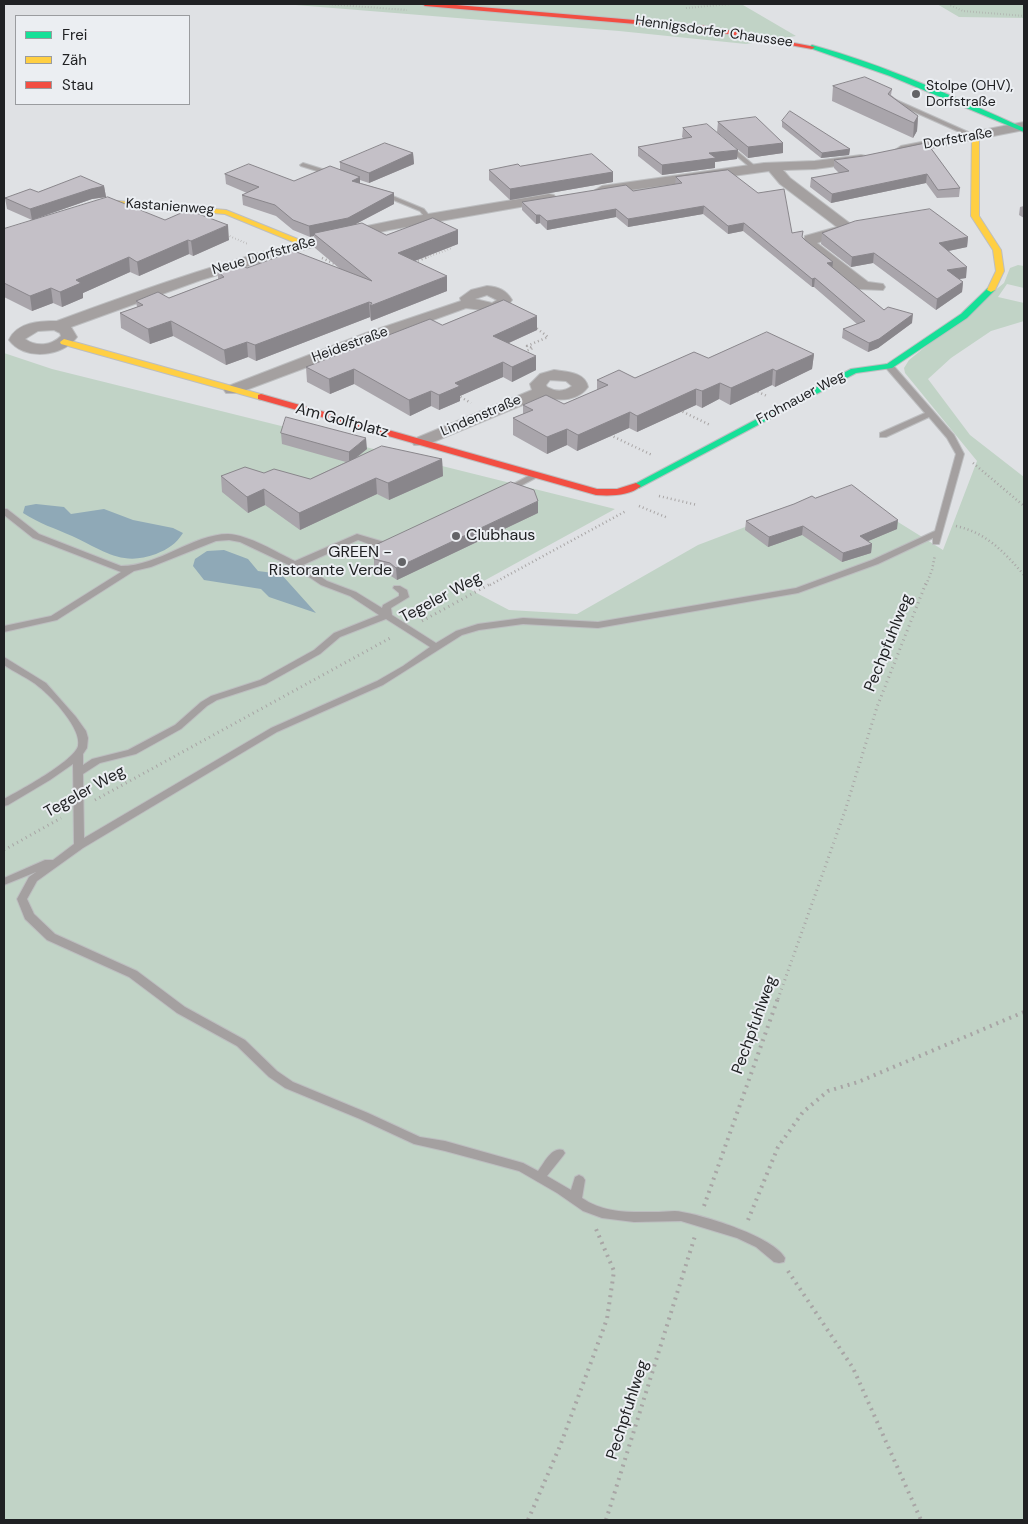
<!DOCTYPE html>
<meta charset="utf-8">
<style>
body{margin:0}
#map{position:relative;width:1028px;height:1524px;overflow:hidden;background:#dfe1e4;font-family:"DM Sans",sans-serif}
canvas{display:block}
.frame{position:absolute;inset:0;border:5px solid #202123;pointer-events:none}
.legend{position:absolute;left:15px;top:15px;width:175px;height:90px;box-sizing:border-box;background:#ebeef2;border:1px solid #9a9c9f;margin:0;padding:6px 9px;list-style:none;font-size:15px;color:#202123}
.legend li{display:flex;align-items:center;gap:10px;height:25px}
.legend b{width:25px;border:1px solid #9a9c9f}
</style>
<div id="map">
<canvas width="1028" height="1524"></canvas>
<div class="frame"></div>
<ul class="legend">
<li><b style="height:6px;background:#16e098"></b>Frei</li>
<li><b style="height:6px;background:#ffcf43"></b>Zäh</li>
<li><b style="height:6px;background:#f24e42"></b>Stau</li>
</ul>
</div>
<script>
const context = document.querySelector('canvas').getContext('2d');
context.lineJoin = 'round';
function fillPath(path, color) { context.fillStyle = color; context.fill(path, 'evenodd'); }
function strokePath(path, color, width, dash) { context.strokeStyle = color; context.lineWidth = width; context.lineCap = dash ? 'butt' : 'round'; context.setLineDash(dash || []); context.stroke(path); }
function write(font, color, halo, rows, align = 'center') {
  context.font = font + ' "DM Sans",sans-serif'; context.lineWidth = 4; context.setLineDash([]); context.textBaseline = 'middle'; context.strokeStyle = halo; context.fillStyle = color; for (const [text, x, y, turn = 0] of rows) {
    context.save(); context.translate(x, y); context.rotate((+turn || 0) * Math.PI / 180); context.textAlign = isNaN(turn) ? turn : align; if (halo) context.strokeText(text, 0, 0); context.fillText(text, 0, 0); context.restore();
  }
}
fillPath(new Path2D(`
 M283 4H750L743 5 796 36 746 44 619 31Z
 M937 4H1024V18L959 17Z
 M1018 265 1024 266V288L1007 284 998 297 1024 303V321L991 331 951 358 928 379 970 435 1024 477V1520H4V353L52 369 615 509 469 589 509 610 577 614 698 545 845 489 943 550 977 461 905 373 904 368 909 360 1004 283 1010 268Z`), '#c1d3c6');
fillPath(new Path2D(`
 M36 504 64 507 71 514 104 509 133 520 173 528 183 533C176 544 168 549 156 554 121 567 103 550 72 536 54 528 40 524 23 513L25 506Z
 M224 550 248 559 258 571 281 574 316 613 269 597 261 589 204 580 193 566 195 559 207 551Z`), '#8fa9b7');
const lane = new Path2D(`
 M894 99 977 136 978 137 973 138 892 102 891 101Z
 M726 145H730L756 167V169H752L726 147Z
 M303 163 335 173 336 174 333 176 301 166 300 165Z
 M379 192H383L424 209 432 219 427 220 420 211 379 194Z
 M886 364H892L954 435 964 454 939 544H933V538L878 564 798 593 598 628 523 624 479 630 462 635 383 685 277 732 83 848 37 881 27 899 34 914 55 934 137 971 185 1007 245 1040 277 1071 293 1082 368 1113 420 1137 445 1141 523 1163 538 1171C544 1163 552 1146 563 1150L565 1153 563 1156 547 1176 571 1190 575 1177 579 1175 583 1177 585 1180 582 1198C605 1214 631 1212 659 1212 666 1212 675 1210 682 1212 706 1216 774 1237 785 1258L784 1262 779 1263 774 1262 756 1247 737 1238 681 1221 634 1222 602 1218 583 1211 557 1193 519 1171 445 1151 414 1144 360 1119 285 1088 269 1077 237 1046 177 1013 129 977 47 940 25 919 17 899 29 877 36 872 4 885V878L45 860H53L74 844 73 764 50 780 8 805 4 806V799C19 791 74 761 78 746 82 729 52 697 39 687 29 678 15 673 4 665V657L46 683 76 717 86 731 88 738 87 748 83 754V765L92 759 128 750 175 725 201 702 211 696 260 680 314 650 334 633 379 615 350 596 321 585 297 569 240 542 229 540 216 541 151 567 134 571 57 620 4 632V626L51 616 121 572 33 538 4 515V509H7L39 534 121 566C159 566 193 534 228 534 249 535 276 552 295 561L357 534 384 542 391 539 394 540 395 542C384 552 370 544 358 540L303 565 327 581 356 592 382 608 383 605 399 596V593L393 588 394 586H400L407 590 409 597 391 608 392 615 436 643 456 631 478 624 523 618 598 622 796 588 872 560 935 531 956 454 947 438 929 417 886 437H880V433L925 413 886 368ZM386 619 430 647 403 666 377 681 271 728 84 838 83 774 100 763 136 754 181 729 207 706 217 700 266 684 320 654 340 637Z
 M534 473H537L541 475 509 492H503L502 490Z`);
const street = new Path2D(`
 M1024 122V130L901 154 895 150 901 146Z
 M861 155 866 156 867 159 866 162 815 169 783 170 790 178 852 225 854 228 852 231 817 243 868 282 883 284 885 287 883 290 859 289 805 247 803 244 805 236 837 227 780 184 769 171 602 194 595 190 602 186 764 163 815 161Z
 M549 194 554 195 556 198 554 201 389 230 305 249 201 280 71 327 77 337C63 357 24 361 9 340 17 322 40 321 57 321 149 287 241 255 336 233 406 216 478 206 549 194ZM54 330 60 333 61 336C51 346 36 347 25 339L38 331Z
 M487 286C499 287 506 290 512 300L506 308 497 312 466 308 433 320 238 393H226L224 390 226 387 366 333 461 301 460 298 471 290ZM487 295 497 300 492 303 475 299Z
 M554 370C567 372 585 372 588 387 577 402 558 401 542 397L426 445H414L412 442 414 439 532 390 530 384 540 374ZM550 380 566 381 572 386C564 392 556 392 547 387L546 385Z`);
const fast = new Path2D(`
 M812 45C885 65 955 97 1024 128V132L890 76 810 48 809 47Z
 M988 288 995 290 967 318 892 368 856 373 639 488H633L631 486 851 369 887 364 961 314Z`);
const slow = new Path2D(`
 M972 135 979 137V216L1001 250 1004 271 995 290 991 292 987 290 996 271 993 250 971 216Z
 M117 201 226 210 310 244 303 246 225 214 117 205 106 206 88 212 84 210 102 202Z
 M64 339 264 395 265 397 261 400 258 399 61 344 60 342Z`);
const jam = new Path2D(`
 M422 4H444L706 26 815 47 812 49 706 30 425 6Z
 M261 394 597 489H617L636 483 641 486C630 496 610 496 596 495L258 399V395Z`);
strokePath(lane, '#bdbec0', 2);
strokePath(street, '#bdbec0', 2);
strokePath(fast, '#bdbec0', 2);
strokePath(slow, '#bdbec0', 2);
strokePath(jam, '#bdbec0', 2);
strokePath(new Path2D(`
 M326 4 407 10
 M948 4 963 11 1024 16
 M686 8 730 4
 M227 235 248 244
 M425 258 452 248`), '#a8a5a5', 2, [0.5, 2.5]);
strokePath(new Path2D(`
 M322 258 337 265
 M414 262 428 257
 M524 352 533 348 527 346 548 337 535 327
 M754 390 767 396
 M457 395 471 403
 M679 410 710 425
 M610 435 652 455
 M973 463 1024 506
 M659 496 697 505
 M639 506 668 518
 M956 526C987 533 1004 552 1024 575
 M490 585 626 511
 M926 585 932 570 935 555`), '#a8a5a5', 2.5, [1, 3]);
strokePath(new Path2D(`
 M422 621 492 583
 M95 800 392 637
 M4 850 61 818
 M778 999 845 811 877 707 926 583`), '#a8a5a5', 3, [1, 4]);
strokePath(new Path2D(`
 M704 1206 778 998
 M748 1220 778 1147 803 1112 828 1091 858 1082 1024 1012
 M788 1271 853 1368 921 1520
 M528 1520 560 1446 607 1319 614 1271 596 1229
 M606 1520 695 1236`), '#a8a5a5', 4, [2, 5]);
fillPath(lane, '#a4a0a0');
fillPath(street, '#a4a0a0');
fillPath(fast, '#16e098');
fillPath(slow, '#ffcf43');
fillPath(jam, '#f24e42');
fillPath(new Path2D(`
 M833 86 892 89 891 95 918 116 917 131 913 138 832 101Z
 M782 121 850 149 849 155 821 158 782 127Z
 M718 122 783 143V153L748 158 717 132Z
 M683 128 737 159 715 162V168L662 175 638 156V147L684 139 682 137Z
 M927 143 960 188 959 197 937 198 926 183 831 203 810 187 811 178 839 173 834 168V160L863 156Z
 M413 153 414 164 369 183 360 180V183L394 193V204L356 224 386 235 458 230V244L415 261 447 291 371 321 370 317 256 361 248 357 226 365 173 336 150 344 121 328 120 313 137 307 136 301 169 298 218 279V272L247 268H339L315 248 314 236 310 237 293 230 276 216 243 205 242 195 247 193 226 184 225 174 294 181 340 170V162Z
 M520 166 613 172V182L510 200 489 180V170Z
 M676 177 792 233 802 237 832 268 884 310 912 323 878 348 868 352 842 338 843 329 857 324 814 287H812L743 231 728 234 703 214 628 227 616 217 547 230 540 223 536 224 522 210V202L633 191 675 184Z
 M104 186 106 197 92 199 32 220 7 209 5 198 38 192Z
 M1024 206V218L1019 215 1020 207Z
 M165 220 229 240 193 256 189 254 139 276 130 272 83 293V298L62 307 53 303 32 311 4 297V229Z
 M822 233 968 237 967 247 949 251 966 278 959 279 963 282 962 292 936 310 873 263 851 267 821 244Z
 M442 325 537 330 509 343 536 370 512 382 503 377 460 396V401L439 410 431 406 410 416 354 384 330 394 307 382 306 367Z
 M814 354 812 369 775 387 772 385 730 405 719 399 702 408 696 405 637 432 629 428 577 451 567 445 547 454 513 435V418L523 414V405L564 404 597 390V380L635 378 708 358Z
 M281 433 367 449 356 458 442 459 443 476 389 500 377 494 300 530 265 505 248 513 222 492 221 476 264 473 310 479 346 462 282 444Z
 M815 498 897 529 868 541 872 544 871 553 842 562 802 535 768 547 745 530 746 521Z
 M538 513 397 580 391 576 374 572V559Z`), '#a9a5ab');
fillPath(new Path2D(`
 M918 116 917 131 913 138 914 123Z
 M783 143V153L748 158V147Z
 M850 149 849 155 821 158 822 153Z
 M738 150 737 159 715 162V168L662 175V165L709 153Z
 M413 153 414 164 369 183V173Z
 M613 172V182L510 200V189Z
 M927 174 926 183 831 203 832 194Z
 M360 177V187L352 181Z
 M104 186 106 197 92 199 32 220 30 209 91 189Z
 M394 193V204L348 228 314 234V236L310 237 309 226Z
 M704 206 703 214 628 227V219Z
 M616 209V217L547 230V221Z
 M536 215H540V223L536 224Z
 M744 223 743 231 728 234V226Z
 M228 225 229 240 193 256 191 241Z
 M458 230V244L399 267 398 253Z
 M968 237 967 247 938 253 939 243Z
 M188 240 189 254 139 276 137 262Z
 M874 253 873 263 851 267 852 257Z
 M129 257 130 272 83 293V298L62 307 60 292 76 280Z
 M833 262 832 270 827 263Z
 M967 267 966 278 945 281 947 270Z
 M447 276V291L371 321 370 306Z
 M815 278 814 287H812V279Z
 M963 282 962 292 936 310 937 299Z
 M51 288 53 303 32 311 30 296Z
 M369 302 370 317 256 361 255 345Z
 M913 314 912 323 878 348 868 352 869 343Z
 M537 316V330L493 350V336Z
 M171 321 173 336 150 344 148 329Z
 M247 342 248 357 226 365 224 350Z
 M814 354 812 369 775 387 776 371Z
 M536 356V370L512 382V367Z
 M503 362V377L460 396V401L439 410V395L455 383Z
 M354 369V384L330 394 329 379Z
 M773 369 772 385 730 405 731 388Z
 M720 383 719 399 702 408V391Z
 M696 389V405L637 432V416Z
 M431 391V406L410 416 409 400Z
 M630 412 629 428 577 451 578 435Z
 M567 429V445L547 454V437Z
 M366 438 367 449 349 463V452Z
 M442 459 443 476 389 500 388 483Z
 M376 478 377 494 300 530 299 513Z
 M264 489 265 505 248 513 247 497Z
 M538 501V513L397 580 396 568Z
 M898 520 897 529 859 545 860 536Z
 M803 526 802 535 768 547 769 537Z
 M872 544 871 553 842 562 843 553Z`), '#89868b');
const building = new Path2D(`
 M865 77 892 89 888 94 918 116 914 123 833 86Z
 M790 111 850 149 822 153 782 121Z
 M756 117 783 143 748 147 718 122Z
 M707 124 738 150 709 153 716 158 662 165 638 147 692 137 683 128Z
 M385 143 413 153 369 173 340 162Z
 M927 143 960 188 938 190 927 174 832 194 811 178 849 171 834 160 863 156Z
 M592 154 613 172 510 189 489 170 518 164 520 166Z
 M249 164 294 181 330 166 360 177 352 181 394 193 348 218 309 226 293 220 275 205 242 195 259 187 225 174Z
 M728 170 758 193 784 189 792 233 803 231 802 237 805 240 833 262 827 263 884 310 888 307 913 314 879 339 869 343 843 329 865 321 815 278 812 279 744 223 728 226 704 206 628 219 616 209 547 221 540 215H536L522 202 626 185 633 191 682 183 676 177Z
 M81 176 104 186 91 189 30 209 5 198 30 189 38 192Z
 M108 197 165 220 188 210 228 225 191 241 188 240 137 262 129 257 76 280 81 283 60 292 51 288 30 296 4 283V229Z
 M930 209 968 237 939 243 967 267 947 270 963 282 937 299 874 253 852 257 822 233 855 221Z
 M433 218 458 230 398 253 447 276 370 306 372 303 369 302 255 345 247 342 224 350 171 321 148 329 120 313 143 305 136 301 158 292 169 298 224 277 218 272 239 264 247 268 294 251 372 281 314 234 315 233 362 223 386 235Z
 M504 300 537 316 493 336 536 356 512 367 503 362 455 383 460 386 439 395 431 391 409 400 354 369 329 379 306 367 430 319 442 325Z
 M767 332 814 354 776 371 773 369 731 388 720 383 702 391 696 389 637 416 630 412 578 435 567 429 547 437 513 418 533 410 523 405 546 395 564 404 608 385 597 380 619 370 635 378 694 352 708 358Z
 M286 417 366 438 349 452 281 433Z
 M382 446 442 459 388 483 376 478 299 513 264 489 247 497 221 476 245 467 264 473 274 469 310 479Z
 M511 482 534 490 538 501 396 568 390 563 374 559V546Z
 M852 485 898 520 860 536 872 544 843 553 803 526 769 537 746 521 794 504 812 496 815 498Z`);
fillPath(building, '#c4c0c7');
strokePath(building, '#89868b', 1);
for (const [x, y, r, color] of [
 [916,94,5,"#636467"],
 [456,536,5,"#636467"],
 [402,562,5,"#636467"]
]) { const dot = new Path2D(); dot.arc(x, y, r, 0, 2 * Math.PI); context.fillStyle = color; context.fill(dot); strokePath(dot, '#ebeef2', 2); }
write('14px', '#202123', '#ebeef2', [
 ["Hennigsdorfer Chaussee",714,32,8],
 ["Dorfstraße",958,139,-10],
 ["Kastanienweg",170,207,4],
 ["Neue Dorfstraße",264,256,-16],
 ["Heidestraße",350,345,-20],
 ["Frohnauer Weg",801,398,-28],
 ["Lindenstraße",481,416,-23]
]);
write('14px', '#202123', '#ebeef2', [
 ["Stolpe (OHV),",926,86],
 ["Dorfstraße",926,102]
], 'left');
write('16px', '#202123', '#ebeef2', [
 ["Am Golfplatz",342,421,15],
 ["Tegeler Weg",441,598,-28],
 ["Pechpfuhlweg",889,643,-68],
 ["Tegeler Weg",85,792,-29],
 ["Pechpfuhlweg",755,1025,-70],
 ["Pechpfuhlweg",628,1410,-72]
]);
write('16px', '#202123', '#ebeef2', [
 ["Clubhaus",466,536],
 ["GREEN -",392,553,"right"],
 ["Ristorante Verde",392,571,"right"]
], 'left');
</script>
